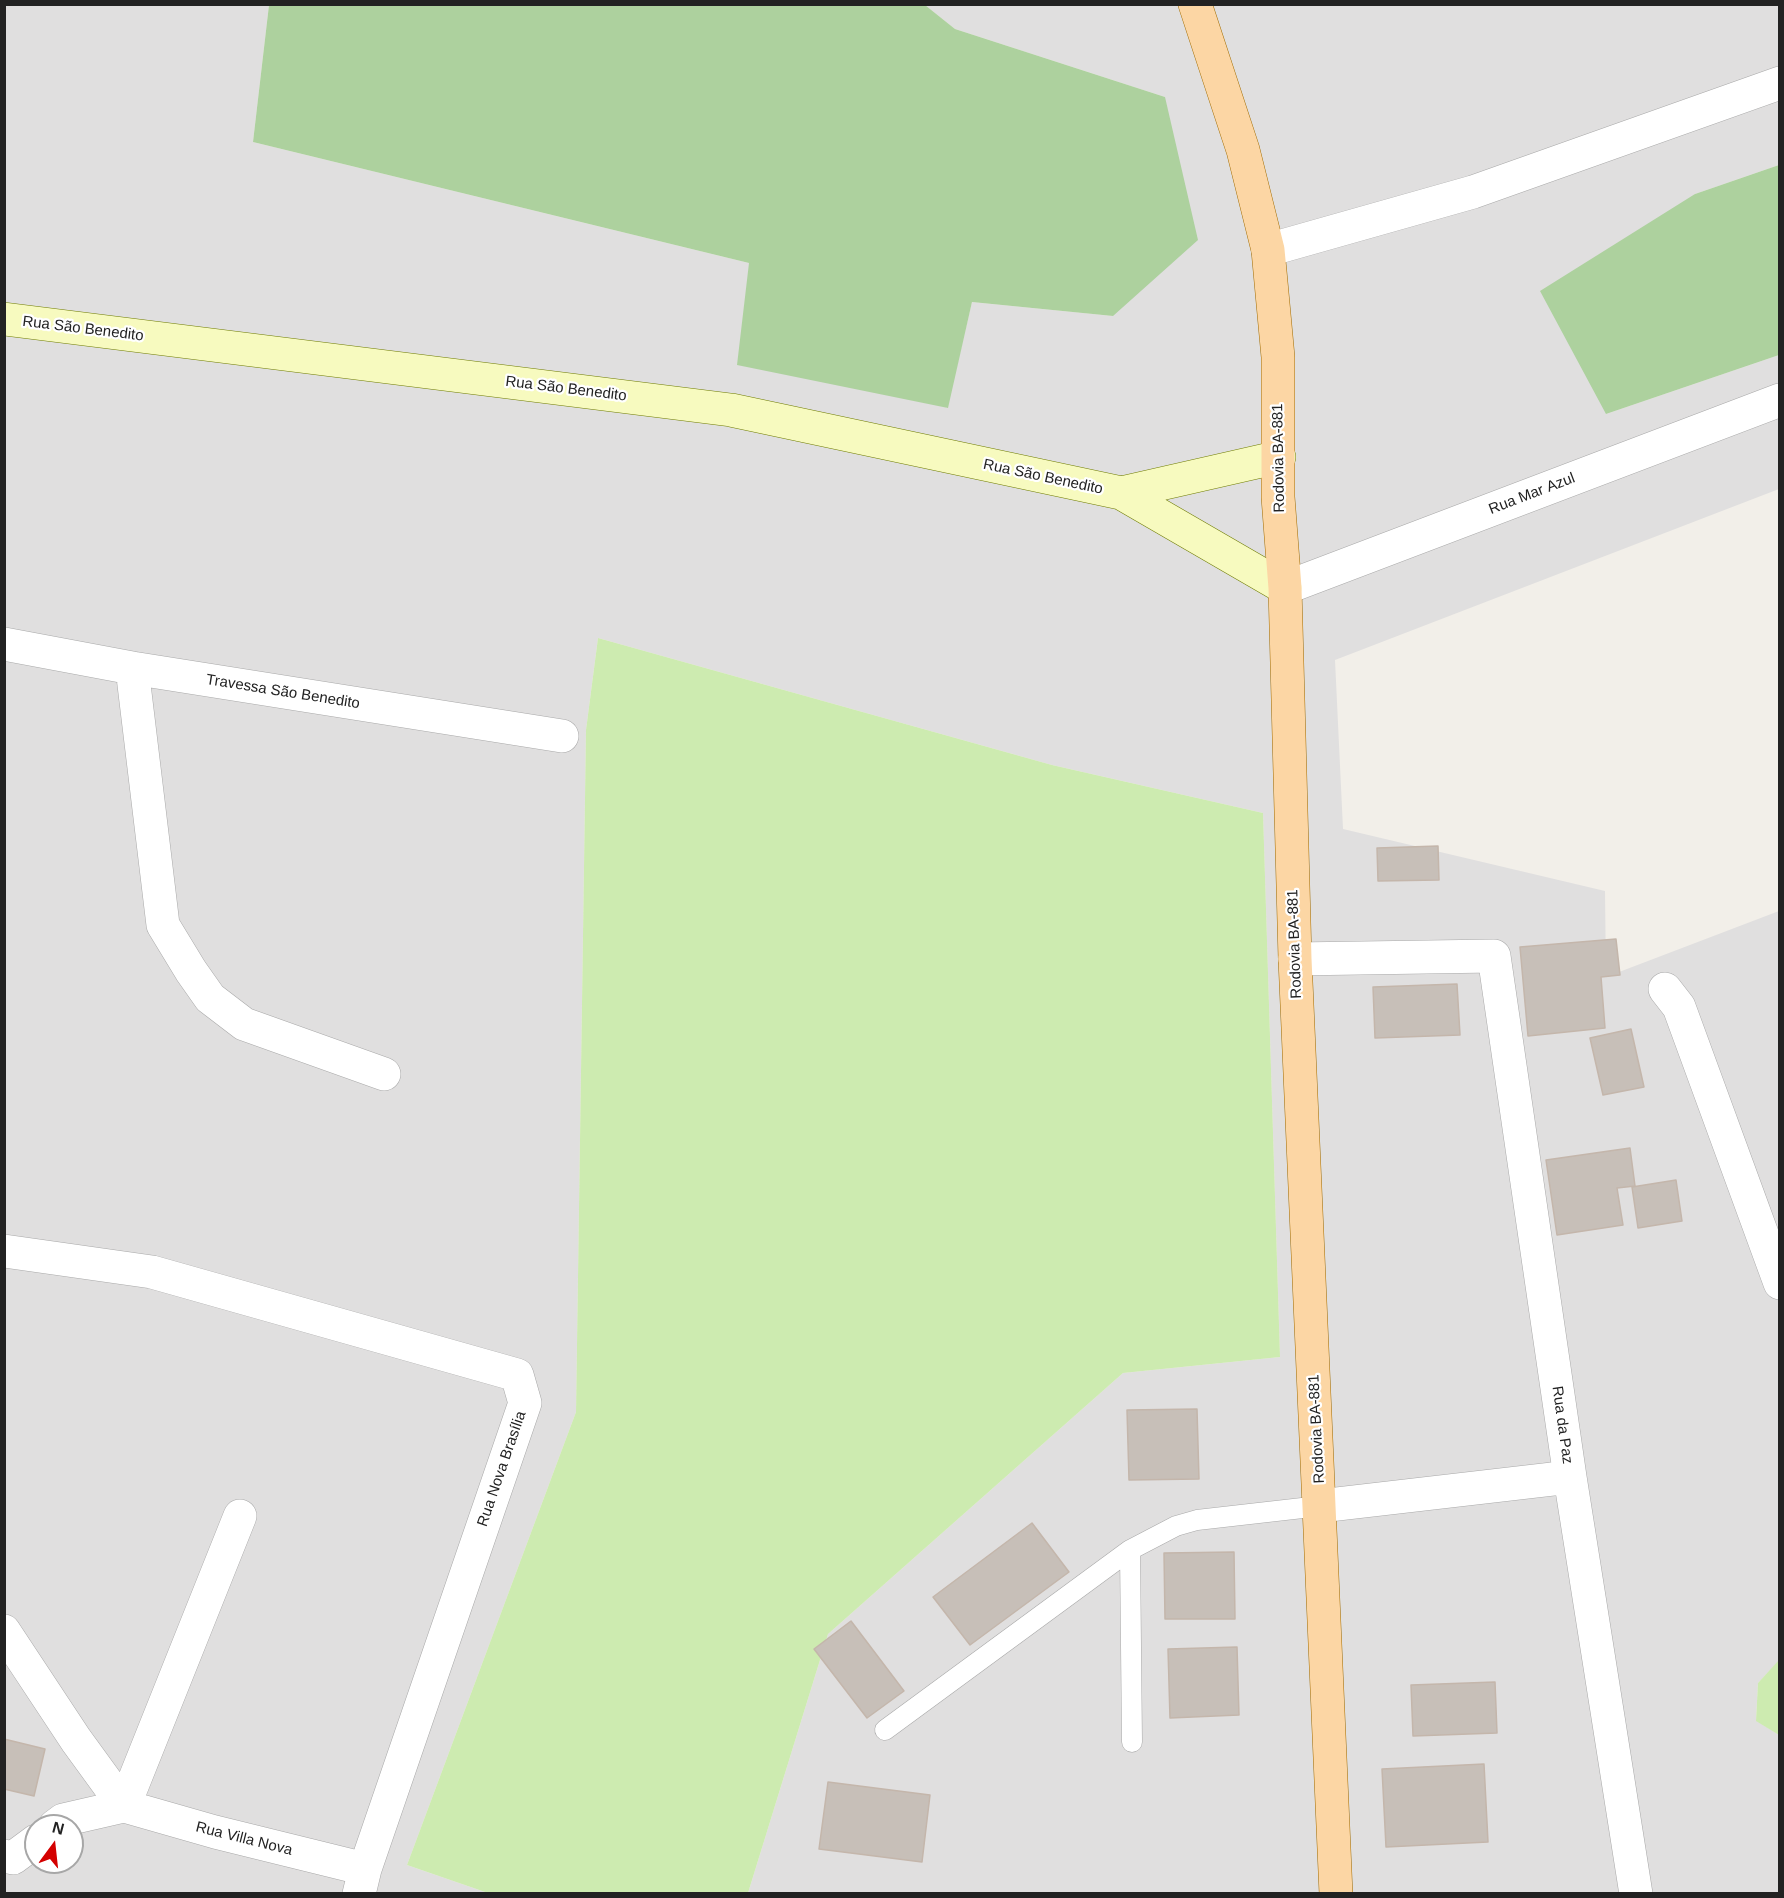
<!DOCTYPE html>
<meta charset="utf-8">
<style>
body{margin:0}
#map{position:relative;width:1784px;height:1898px;overflow:hidden;background:#f2efe9;font-family:Arial,sans-serif}
canvas{display:block}
.frame{position:absolute;inset:0;border:6px solid #222;pointer-events:none}
.north{position:absolute;left:24px;top:1814px;width:60px;height:60px;box-sizing:border-box;background:#fff;border:2px solid #a7a7a7;border-radius:50%;rotate:15deg;font-size:16px;font-weight:700;line-height:24px;text-align:center;color:#222}
.north::after{content:'';display:block;margin:auto;width:21px;height:27px;background:#d40000;clip-path:polygon(50% 0,100% 100%,50% 72%,0 100%)}
</style>
<div id="map">
<canvas width="1784" height="1898"></canvas>
<div class="frame"></div>
<div class="north">N</div>
</div>
<script>
const context = document.querySelector('canvas').getContext('2d');
context.lineJoin = 'round';
function fillPath(path, color) { context.fillStyle = color; context.fill(path, 'evenodd'); }
function strokePath(path, color, width, dash) { context.strokeStyle = color; context.lineWidth = width; context.lineCap = dash ? 'butt' : 'round'; context.setLineDash(dash || []); context.stroke(path); }
function write(font, color, halo, rows, align = 'center') {
  context.font = font + ' Arial,sans-serif'; context.lineWidth = 4.5; context.setLineDash([]); context.textBaseline = 'middle'; context.strokeStyle = halo; context.fillStyle = color; for (const [text, x, y, turn = 0] of rows) {
    context.save(); context.translate(x, y); context.rotate((+turn || 0) * Math.PI / 180); context.textAlign = isNaN(turn) ? turn : align; if (halo) context.strokeText(text, 0, 0); context.fillText(text, 0, 0); context.restore();
  }
}
fillPath(new Path2D(`
 M5 5H269L253 142 749 263 947 408 972 302 1113 316 1165 97 955 29 925 5H1779V165L1695 194 1606 414 1779 355V489L1335 660 1343 829 1605 891 1606 977 1779 911 1780 1660 1758 1683 1756 1720 1779 1735V1893H748L828 1634 1123 1373 1280 1357 1263 813 1052 765 598 638 586 730 576 1412 407 1865 488 1893 5 1894ZM36 1826H72V1862H36Z`), '#e0dfdf');
fillPath(new Path2D(`
 M598 638 1052 765 1263 813 1280 1357 1123 1373 828 1634 748 1893H488L407 1865 576 1412 586 730Z
 M1779 1660V1735L1756 1721 1758 1683Z`), '#cdebb0');
fillPath(new Path2D(`
 M269 5H925L955 29 1165 97 1198 240 1113 316 972 302 948 408 737 365 749 263 253 142Z
 M1779 165V355L1606 414 1540 291 1695 194Z`), '#add19e');
const building = new Path2D(`
 M1438 846 1439 880 1378 881 1377 848Z
 M1616 939 1620 975 1601 977 1605 1028 1528 1036 1520 947Z
 M1457 984 1460 1035 1375 1038 1373 987Z
 M1631 1029 1644 1087 1603 1095 1590 1038Z
 M1630 1148 1635 1186 1617 1188 1623 1225 1557 1235 1546 1160Z
 M1676 1180 1682 1221 1638 1228 1632 1187Z
 M1197 1409 1199 1479 1129 1480 1127 1410Z
 M1032 1523 1069 1572 970 1645 933 1597Z
 M1234 1552 1235 1619H1165L1164 1553Z
 M851 1621 904 1691 867 1718 814 1649Z
 M1237 1647 1239 1715 1170 1718 1168 1649Z
 M1495 1682 1497 1733 1413 1736 1411 1685Z
 M4 1739 45 1749 34 1796 4 1789Z
 M1484 1764 1488 1842 1386 1847 1382 1769Z
 M828 1782 930 1795 922 1862 819 1849Z`);
fillPath(building, '#c7bfb8');
strokePath(building, '#c4b6ab', 1.5);
const lane = new Path2D(`
 M1130 1550 1132 1742
 M885 1730 1130 1550 1176 1526 1197 1520 1320 1506`);
const street = new Path2D(`
 M1268 250 1473 192 1780 83
 M1285 588 1780 400
 M4 644 132 668 562 736
 M132 668 163 925 191 971 210 998 244 1024 384 1074
 M1295 959 1494 956 1570 1477 1636 1894
 M1665 989 1679 1007 1780 1283
 M4 1251 152 1272 517 1375 525 1403 365 1869 359 1894
 M1320 1506 1570 1477
 M4 1631 76 1740 124 1806 215 1832 365 1869
 M55 1826 63 1820 124 1806 240 1516
 M4 1856 13 1858 36 1841`);
const secondary = new Path2D(`
 M4 319 731 410 1121 493 1285 588
 M1121 493 1279 457`);
const primary = new Path2D(`
 M1195 4 1243 150 1268 250 1278 357V497L1285 588 1295 959 1336 1894`);
strokePath(lane, '#a9a9a9', 21);
strokePath(street, '#a9a9a9', 34);
strokePath(secondary, '#707d05', 34);
strokePath(primary, '#a06b00', 34);
strokePath(lane, '#fff', 20);
strokePath(street, '#fff', 33);
strokePath(secondary, '#f7fabf', 33);
strokePath(primary, '#fcd6a4', 33);
write('15px', '#222', '#fff', [
 ["Rua São Benedito",83,329,7],
 ["Rua São Benedito",566,389,7],
 ["Rodovia BA-881",1279,458,-91],
 ["Rua São Benedito",1043,477,12],
 ["Rua Mar Azul",1532,494,-21],
 ["Travessa São Benedito",283,692,9],
 ["Rodovia BA-881",1295,944,-92],
 ["Rua da Paz",1562,1425,82],
 ["Rodovia BA-881",1317,1429,-93],
 ["Rua Nova Brasília",502,1469,-71],
 ["Rua Villa Nova",244,1839,14]
]);
</script>
